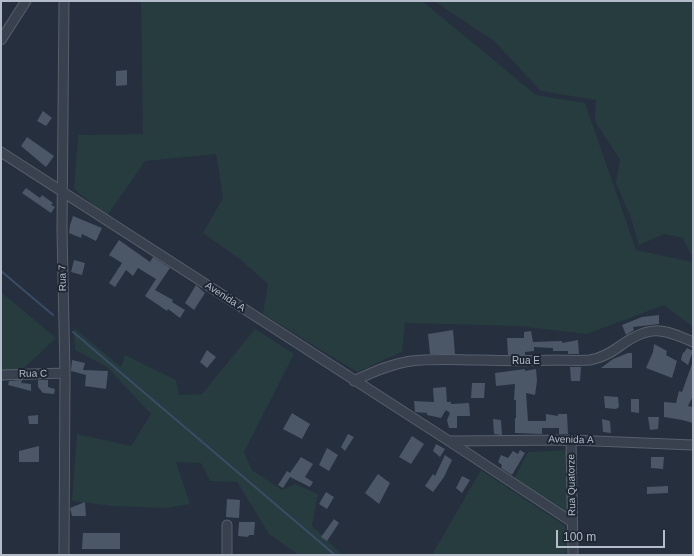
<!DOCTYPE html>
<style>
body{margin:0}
#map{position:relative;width:694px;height:556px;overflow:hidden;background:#252f3e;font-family:Helvetica,sans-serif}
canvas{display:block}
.frame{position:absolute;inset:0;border:2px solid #b5bcc9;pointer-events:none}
.scale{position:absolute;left:556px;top:530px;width:109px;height:18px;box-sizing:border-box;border:2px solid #b5bcc9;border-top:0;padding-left:5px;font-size:12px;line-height:14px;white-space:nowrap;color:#b5bcc9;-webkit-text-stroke:3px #1e2633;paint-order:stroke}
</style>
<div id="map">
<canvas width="694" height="556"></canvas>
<div class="frame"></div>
<div class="scale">100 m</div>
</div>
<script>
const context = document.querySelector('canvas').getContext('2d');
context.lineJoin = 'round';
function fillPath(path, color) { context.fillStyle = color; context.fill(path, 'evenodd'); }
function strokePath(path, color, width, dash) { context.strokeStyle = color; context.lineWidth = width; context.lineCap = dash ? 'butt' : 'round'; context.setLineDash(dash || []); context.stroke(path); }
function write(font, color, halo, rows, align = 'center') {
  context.font = font + ' Helvetica,sans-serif'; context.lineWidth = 4; context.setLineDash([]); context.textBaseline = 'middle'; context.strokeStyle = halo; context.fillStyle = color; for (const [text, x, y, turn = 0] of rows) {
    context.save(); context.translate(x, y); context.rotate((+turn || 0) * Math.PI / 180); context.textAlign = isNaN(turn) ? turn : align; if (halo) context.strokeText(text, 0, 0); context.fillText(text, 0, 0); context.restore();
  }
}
fillPath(new Path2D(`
 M141 1H422L536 95 585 103 636 250 693 262V327L664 305 587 334 518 326 405 323 402 352 357 372 263 314 268 284 241 260 203 233 223 198 216 154 145 161 107 216 74 189 78 135 143 134Z
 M434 1H693V255H691L683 238 664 234 639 245 631 218 616 183 620 160 595 121 596 100 541 91 494 41Z
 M1 292 56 338 20 372 1 371Z
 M74 328 121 367 125 355 176 380 179 395 202 394 255 329 294 354 244 452 252 470 282 490 295 484 318 494 312 526 343 555H299L269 534 237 482 210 481 201 463 176 462 190 504 167 508 113 506 72 501 77 434 131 446 151 414 107 367 75 350Z
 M568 450 569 515 514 479 528 452Z
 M481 470 565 526 566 555H432Z`), '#273c3f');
strokePath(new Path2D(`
 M1 271 53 315
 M73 332 335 555`), '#3b4c67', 2);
fillPath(new Path2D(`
 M127 70V85L116 86V71Z
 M43 111 52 118 46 126 37 121Z
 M27 137 54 156 46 167 21 146Z
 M26 188 40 198 42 195 53 203 51 205 55 207 51 213 22 193Z
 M73 216 102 228 96 241 82 234 81 238 69 233 70 225Z
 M119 240 150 262 153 257 170 268 155 290 173 300 172 302 185 310 180 318 168 309 167 311 145 296 156 279 138 268 133 276 126 270 115 287 109 283 122 263 109 255Z
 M74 260 85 263 82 275 71 272Z
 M196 285 205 293 194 310 185 303Z
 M659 315V324L633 327 634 330 626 335 622 325 642 317Z
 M453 330 455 354H430L428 334Z
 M531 331 533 342 562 341V343L578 340 579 354H568V351H553V348L534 347V351L525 352V355H508L507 338H524V332Z
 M654 344 667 351 666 355 677 361 672 378 646 368 653 352Z
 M687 348 693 351 688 365 681 360 683 352 684 353Z
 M207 350 216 357 207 368 200 362Z
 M628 353H632V368H601L613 359Z
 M72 360 85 363 83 370 108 371 106 389 85 386 86 375 71 371Z
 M692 364 693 396 688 406 693 407V423L682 420 664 417V402L676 403 679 391 682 392Z
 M570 367H581L580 381H571Z
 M525 369V371L536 369 537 381 535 395 526 393 528 421H546V414L558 416V414H567L568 434H559V428H542V434L515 433V418H516V400H514L515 384 496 386 495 373Z
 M22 380 21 383 31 384V391L8 385 9 381Z
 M38 380H48V387L55 389 54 394 43 393 38 387Z
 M472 383H485L484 398H471Z
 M446 387 447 402H451V404L469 403 470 416H457V428H449L447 420 450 413 446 410 441 418 427 415V413L415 412 414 401 434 402 433 388Z
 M604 396 618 397 619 407 616 409 605 408Z
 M631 399H639V413L631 412Z
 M292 413 310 424 302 439 283 429Z
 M38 415V424H29L28 416Z
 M648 417H659L658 429 650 430Z
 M493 419 501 420 502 435 494 434Z
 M602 419 610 421 611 433 603 432Z
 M348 434 354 437 345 451 341 447Z
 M412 436 424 444 411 464 399 457Z
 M436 444 445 449 440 457 433 451Z
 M39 446V462H19V451Z
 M327 448 338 455 329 471 319 465Z
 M520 450 525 453 512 475 501 468 502 465 498 462 501 455 508 458 513 451 518 454Z
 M445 455 452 460 444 477 433 492 425 486 433 474 435 476Z
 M301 457 313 464 305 477 313 482 310 487 290 477 283 488 278 485 287 471 290 473Z
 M651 457H664L663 469 651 468Z
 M378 474 390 483 379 504 365 493Z
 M462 476 470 480 462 493 456 488Z
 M668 486V493L647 494V487Z
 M326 492 334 497 327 509 319 504Z
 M227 499 240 500 239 518 226 517Z
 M85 502 86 516H72L70 508Z
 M334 519 339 523 327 541 321 537Z
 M239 522H255L254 535H249L248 537 238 536Z
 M83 533H120V549H82Z`), '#4b5667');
const minor = new Path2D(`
 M64 1 62 231 65 373 64 555
 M1 40 26 1
 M1 152 449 441 572 522
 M1 375 65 373
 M354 381C372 372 391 364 411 361 434 358 458 360 481 360 506 361 531 361 557 360 568 360 579 361 590 360 601 358 612 352 620 346 649 325 662 328 693 342
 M571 440 573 555
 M449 441 571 440 693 445
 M227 555V525`);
strokePath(minor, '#575f6c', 11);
strokePath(minor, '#39414e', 9);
write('10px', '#b5bcc9', '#1e2633', [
 ["Rua 7",63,278,-91],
 ["Avenida A",225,297,33],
 ["Rua E",526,361],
 ["Rua C",33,374,-1],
 ["Avenida A",571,440,1],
 ["Rua Quatorze",572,485,-91]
]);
</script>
